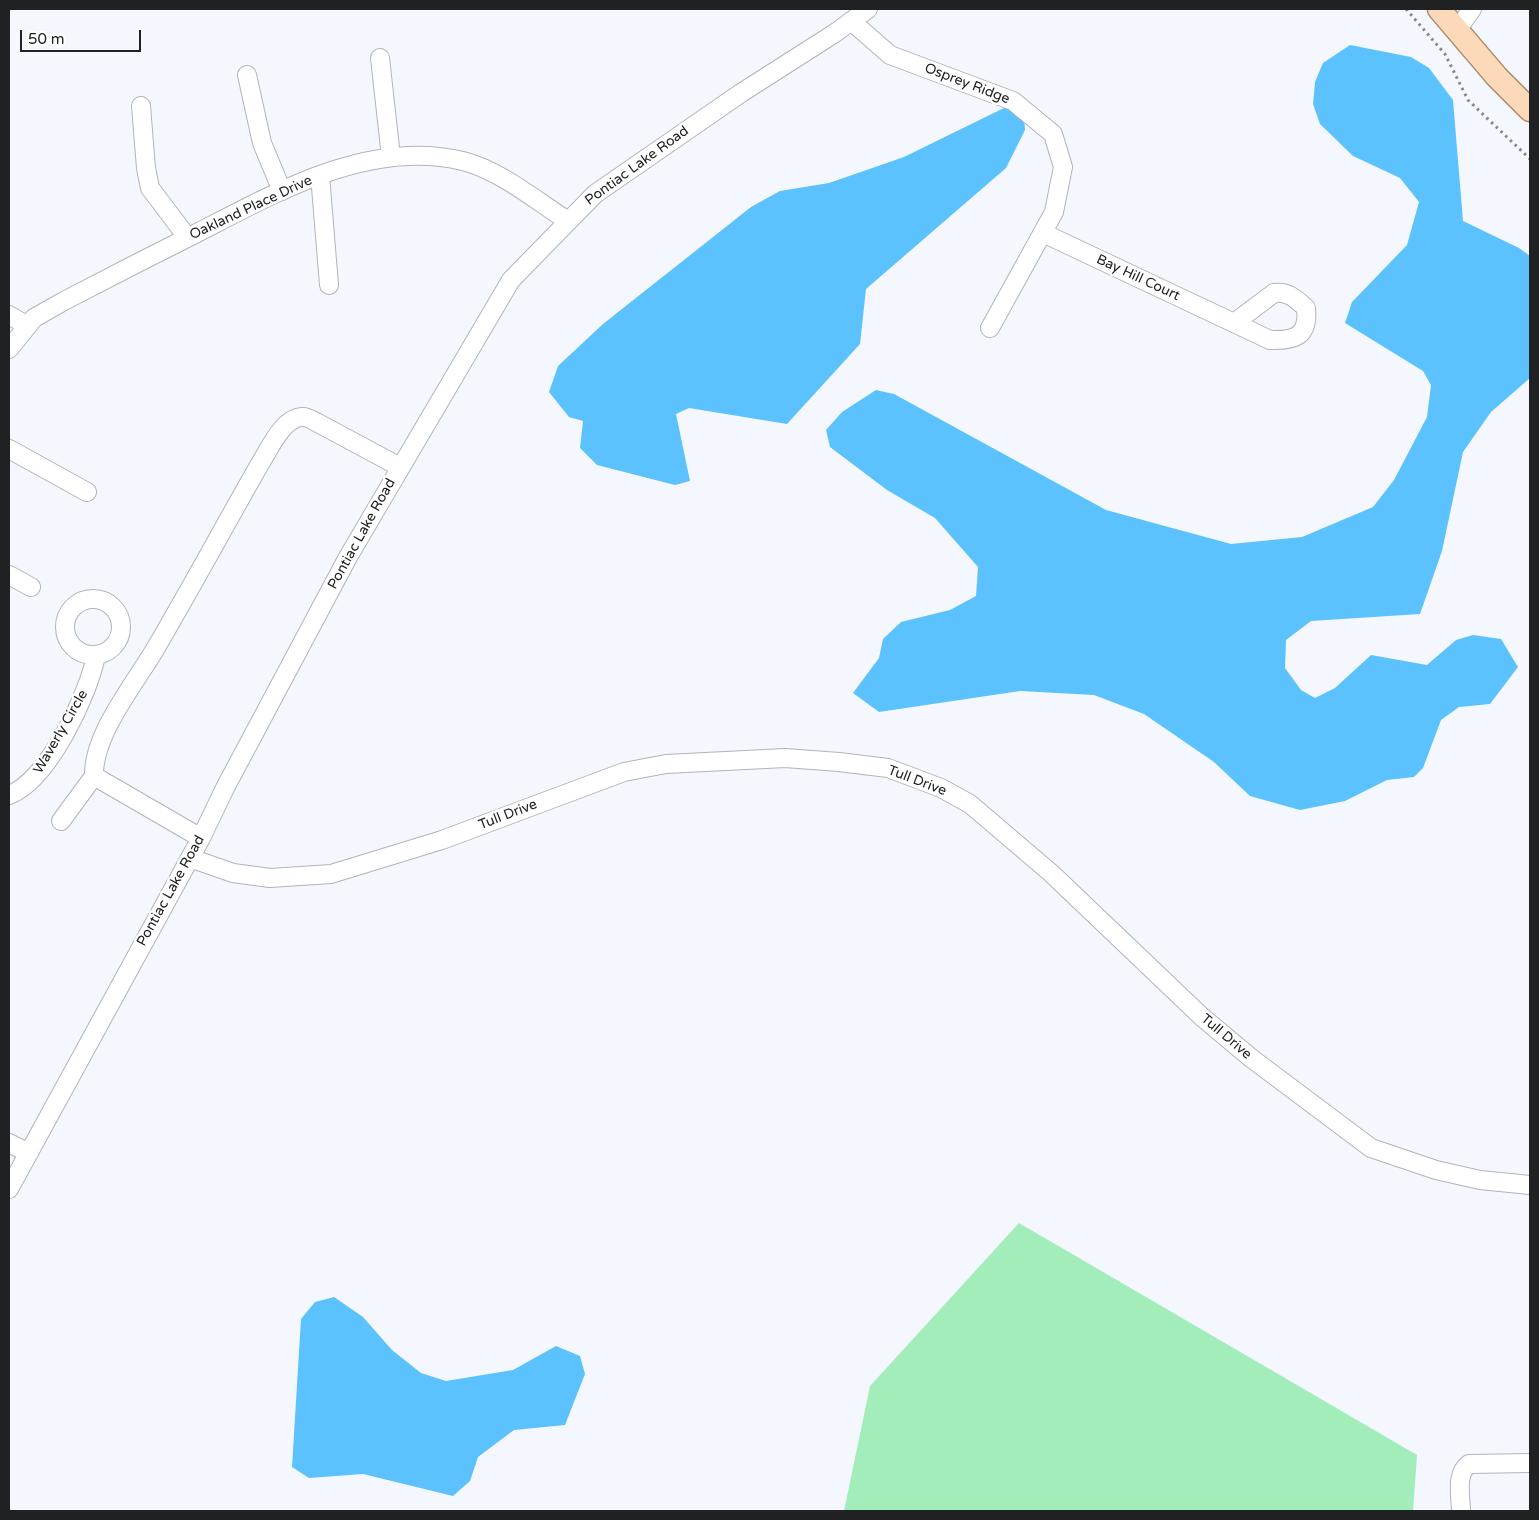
<!DOCTYPE html>
<style>
body{margin:0}
#map{position:relative;width:1539px;height:1520px;overflow:hidden;background:#f4f7fe;font-family:"Varela Round",sans-serif}
canvas{display:block}
.frame{position:absolute;inset:0;border:10px solid #202123;pointer-events:none}
.scale{position:absolute;left:20px;top:30px;width:121px;height:22px;box-sizing:border-box;border:2px solid #202123;border-top:0;padding-left:6px;font-size:15px;line-height:18px;white-space:nowrap;color:#202123;-webkit-text-stroke:4px #fff;paint-order:stroke}
</style>
<div id="map">
<canvas width="1539" height="1520"></canvas>
<div class="frame"></div>
<div class="scale">50 m</div>
</div>
<script>
const context = document.querySelector('canvas').getContext('2d');
context.lineJoin = 'round';
function fillPath(path, color) { context.fillStyle = color; context.fill(path, 'evenodd'); }
function strokePath(path, color, width, dash) { context.strokeStyle = color; context.lineWidth = width; context.lineCap = dash ? 'butt' : 'round'; context.setLineDash(dash || []); context.stroke(path); }
function write(font, color, halo, rows, align = 'center') {
  context.font = font + ' "Varela Round",sans-serif'; context.lineWidth = 5; context.setLineDash([]); context.textBaseline = 'middle'; context.strokeStyle = halo; context.fillStyle = color; for (const [text, x, y, turn = 0] of rows) {
    context.save(); context.translate(x, y); context.rotate((+turn || 0) * Math.PI / 180); context.textAlign = isNaN(turn) ? turn : align; if (halo) context.strokeText(text, 0, 0); context.fillText(text, 0, 0); context.restore();
  }
}
fillPath(new Path2D(`
 M1019 1223 1417 1455 1413 1511H844L870 1386Z`), '#a3edbb');
fillPath(new Path2D(`
 M1350 45 1411 57 1429 68 1453 100 1463 221 1519 248 1530 256V378L1491 412 1463 452 1442 551 1420 614 1311 621 1286 640 1285 668 1301 690 1315 698 1335 688 1371 655 1427 665 1456 640 1473 635 1501 639 1518 667 1490 704 1459 707 1441 720 1423 768 1414 777 1387 780 1345 801 1300 810 1250 796 1214 762 1144 714 1094 695 1020 691 879 712 853 693 879 658 883 639 901 622 950 610 976 596 978 567 935 518 887 490 830 447 826 430 842 412 876 390 894 394 1106 510 1231 544 1302 537 1373 507 1394 480 1427 417 1431 385 1423 371 1345 323 1352 302 1407 245 1419 202 1400 178 1353 156 1320 124 1313 104 1315 82 1323 63Z
 M1006 107 1024 115 1025 130 1006 168 866 289 860 344 787 424 689 408 676 414 690 481 675 485 597 465 580 448 583 421 569 417 549 392 558 366 603 324 751 207 780 191 829 183 904 157Z
 M334 1297 363 1317 392 1350 421 1373 446 1381 513 1370 556 1346 580 1356 585 1374 565 1425 514 1430 478 1457 470 1481 453 1496 363 1474 309 1478 292 1467 301 1319 315 1302Z`), '#5bc2fd');
const minor = new Path2D(`
 M851 21 890 55 1013 101 1053 134 1063 167 1054 212 990 328
 M1457 30 1472 9
 M380 58 391 157
 M247 75 262 143 282 191
 M141 106 146 168 150 188 187 237
 M320 175 329 285
 M1043 233 1270 340C1295 341 1309 336 1306 308 1296 299 1288 291 1274 293L1234 323
 M9 315 26 325
 M9 349 34 318 64 301C108 278 151 256 195 234 275 193 370 138 463 161 501 171 535 200 568 221
 M9 449 87 492
 M9 575 31 587
 M65 627a28 28 0 1 1 56 0a28 28 0 1 1-56 0Z
 M9 795C48 781 88 695 96 656
 M61 821 94 776
 M201 838 94 776C93 735 133 686 154 651 191 588 225 525 261 462 270 448 283 417 303 417 308 417 314 421 318 423L400 467
 M190 858 233 873 270 878 331 874 442 840 624 772 666 764 785 758 839 762 888 768 941 788 970 804 1051 873 1202 1017 1251 1058 1371 1148 1436 1170 1480 1180 1530 1185
 M9 1143 29 1153
 M9 1189 201 838 225 788 348 557 511 280 595 194 741 93 835 33 868 9
 M1461 1511C1461 1496 1455 1474 1469 1464L1530 1463`);
const major = new Path2D(`
 M1439 9 1497 77 1530 110`);
strokePath(minor, '#b1b4ba', 20);
strokePath(major, '#ae8967', 25);
strokePath(new Path2D(`
 M1406 9 1445 54 1468 100 1530 159`), '#85878b', 3, [2.5, 4]);
strokePath(minor, '#fff', 18);
strokePath(major, '#fcdab9', 22);
write('14px', '#202123', '#fff', [
 ["Osprey Ridge",967,84,21],
 ["Pontiac Lake Road",637,166,-36],
 ["Oakland Place Drive",251,208,-25],
 ["Bay Hill Court",1138,278,25],
 ["Pontiac Lake Road",362,534,-61],
 ["Waverly Circle",61,732,-60],
 ["Tull Drive",917,781,21],
 ["Tull Drive",508,815,-21],
 ["Pontiac Lake Road",171,891,-61],
 ["Tull Drive",1226,1037,40]
]);
</script>
